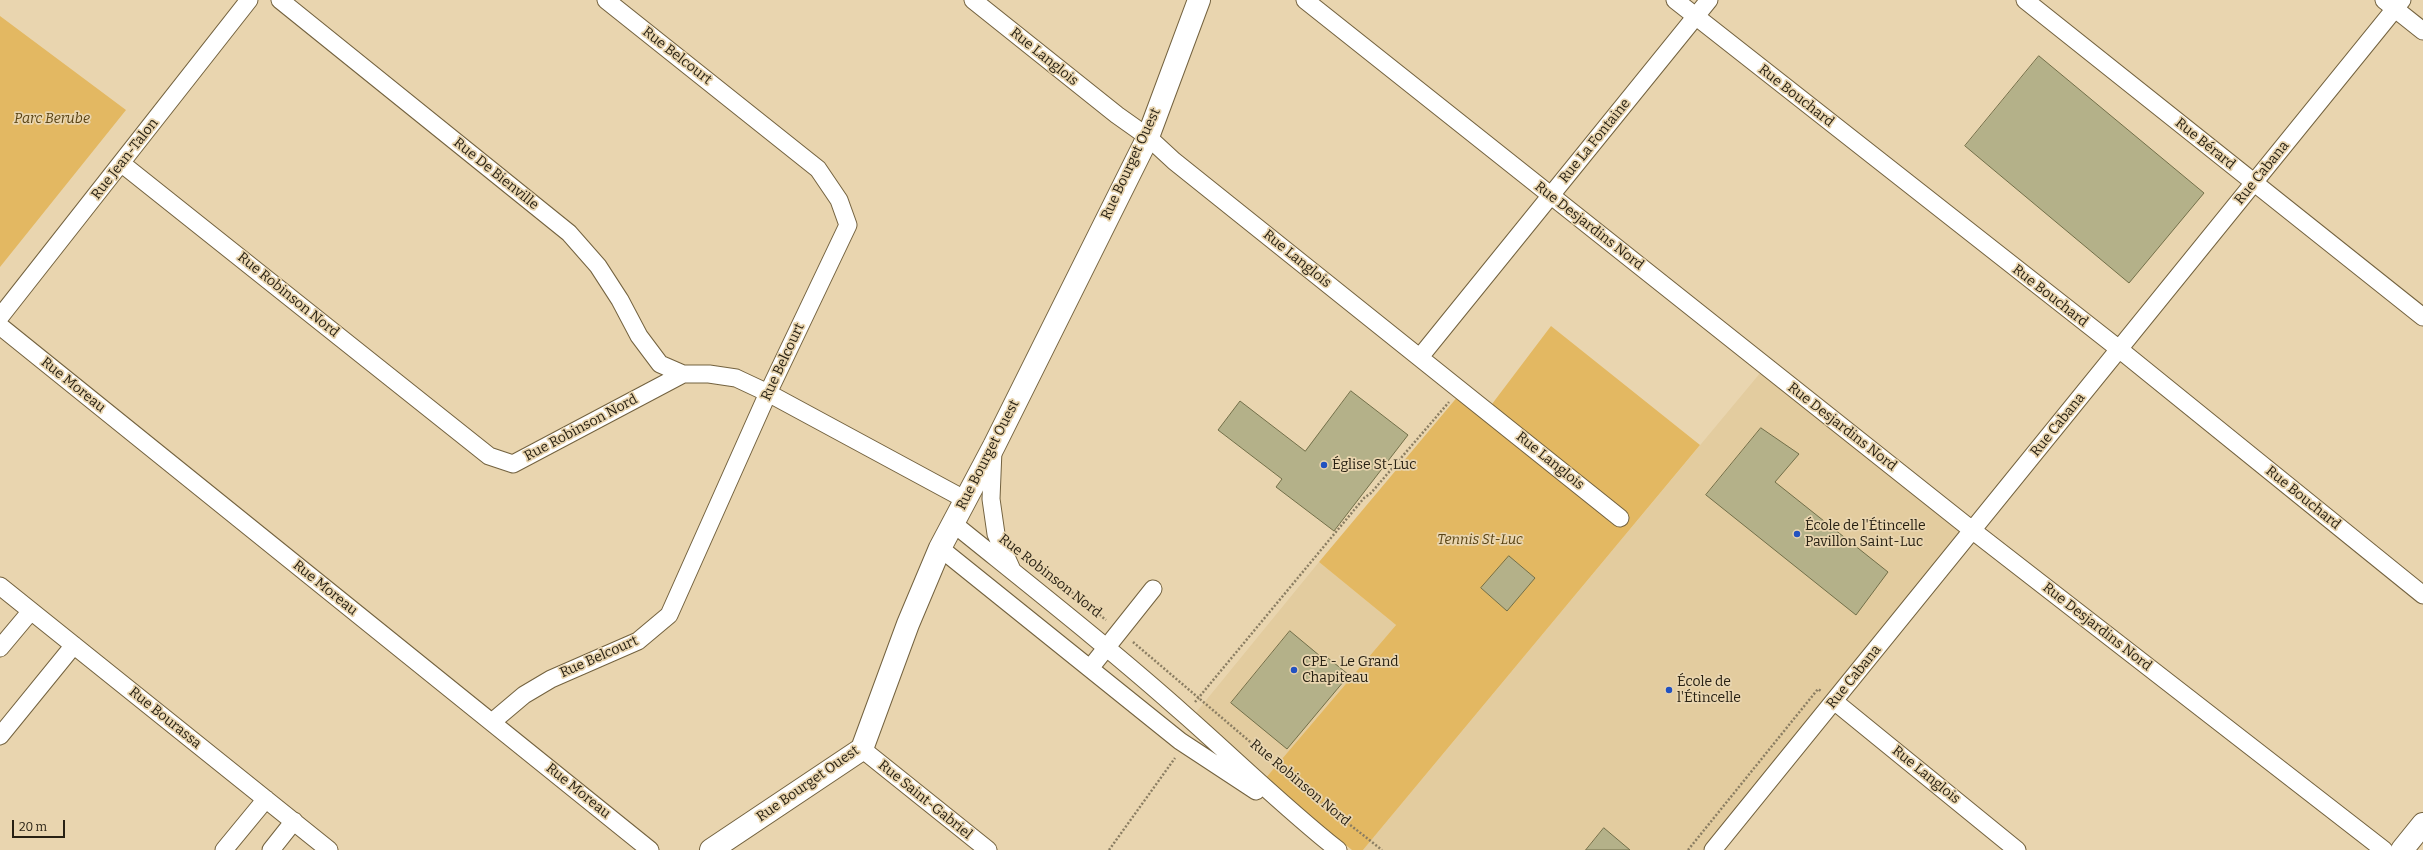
<!DOCTYPE html>
<meta charset="utf-8">
<style>
body{margin:0}
#map{position:relative;width:2423px;height:850px;overflow:hidden;background:#e9d5af;font-family:Bitter,serif}
canvas{display:block}
.scale{position:absolute;left:12px;top:820px;width:53px;height:18px;box-sizing:border-box;border:2px solid #282113;border-top:0;padding-left:5px;font-size:12px;line-height:14px;white-space:nowrap;color:#282113;-webkit-text-stroke:3px #e9d5af;paint-order:stroke}
</style>
<div id="map">
<canvas width="2423" height="850"></canvas>
<div class="scale">20 m</div>
</div>
<script>
const context = document.querySelector('canvas').getContext('2d');
context.lineJoin = 'round';
function fillPath(path, color) { context.fillStyle = color; context.fill(path, 'evenodd'); }
function strokePath(path, color, width, dash) { context.strokeStyle = color; context.lineWidth = width; context.lineCap = dash ? 'butt' : 'round'; context.setLineDash(dash || []); context.stroke(path); }
function write(font, color, halo, rows, align = 'center') {
  context.font = font + ' Bitter,serif'; context.lineWidth = 3.5; context.setLineDash([]); context.textBaseline = 'middle'; context.strokeStyle = halo; context.fillStyle = color; for (const [text, x, y, turn = 0] of rows) {
    context.save(); context.translate(x, y); context.rotate((+turn || 0) * Math.PI / 180); context.textAlign = isNaN(turn) ? turn : align; if (halo) context.strokeText(text, 0, 0); context.fillText(text, 0, 0); context.restore();
  }
}
fillPath(new Path2D(`
 M1766 366 1972 530 1713 850H1363Z
 M1319 562 1396 625 1264 780 1194 715Z`), '#e3cc9f');
fillPath(new Path2D(`
 M0 16 126 110 0 267Z
 M1551 326 1700 445 1363 850H1352L1264 780 1396 625 1319 562 1464 389 1489 408Z`), '#e3b862');
const building = new Path2D(`
 M2039 56 2204 193 2129 283 1965 146Z
 M1351 391 1408 435 1334 531 1276 487 1282 479 1218 430 1240 401 1305 451Z
 M1761 428 1799 454 1775 482 1888 572 1856 615 1706 495Z
 M1509 556 1535 578 1507 611 1481 588Z
 M1290 631 1326 661 1328 658 1349 675 1287 749 1231 703Z
 M1604 828 1630 850H1586Z`);
fillPath(building, '#b4b189');
strokePath(building, '#726f49', 1);
const minor = new Path2D(`
 M280 0 569 233 598 266 620 300 639 336 660 364 683 374
 M973 0 1117 115 1148 137 1174 161 1620 518
 M1305 0 1972 530 2384 850
 M1675 0 2119 349 2423 595
 M2025 0 2423 317
 M2384 0 2423 31
 M121 163 489 456 513 464 683 374H709L736 378 768 393 966 500
 M0 317 249 0
 M0 326 650 850
 M1420 357 1709 0
 M993 450 991 499 996 534 1012 570
 M954 524C1032 587 1111 649 1185 715 1236 760 1285 808 1338 850
 M940 548 1180 741 1256 791
 M0 586 329 850
 M0 648 31 611
 M1091 667 1153 589
 M1834 701 2017 850
 M492 722 524 695 551 679 638 641 669 615 768 393 848 225 839 200 818 169 606 0
 M0 736 74 645
 M862 749 988 850
 M224 850 266 799
 M271 850 294 821
 M1713 850 2402 0`);
const tertiary = new Path2D(`
 M711 850 862 749 908 624 940 548 994 446 1148 137 1199 0
 M2402 850 2423 824`);
strokePath(minor, '#73623f', 19);
strokePath(tertiary, '#73623f', 24);
strokePath(new Path2D(`
 M1025 554 1106 620
 M1133 642 1316 798 1382 850
 M1195 702 1364 498 1371 493 1449 402
 M1109 850 1175 758
 M1688 850 1818 689 1821 691`), '#8a7d62', 2.5, [2, 2]);
strokePath(minor, '#fff', 17);
strokePath(tertiary, '#fff', 22);
for (const [x, y, r, color] of [
 [1324,465,4,"#2252c0"],
 [1797,534,4,"#2252c0"],
 [1294,670,4,"#2252c0"],
 [1669,690,4,"#2252c0"]
]) { const dot = new Path2D(); dot.arc(x, y, r, 0, 2 * Math.PI); context.fillStyle = color; context.fill(dot); strokePath(dot, '#e9d5af', 1.5); }
write('14px', '#282113', '#e9d5af', [
 ["Rue Belcourt",677,56,38],
 ["Rue Langlois",1044,57,39],
 ["Rue Bouchard",1796,96,38],
 ["Rue La Fontaine",1595,141,-51],
 ["Rue Bérard",2205,144,39],
 ["Rue Jean-Talon",125,159,-52],
 ["Rue Bourget Ouest",1131,164,-65],
 ["Rue Cabana",2262,173,-51],
 ["Rue De Bienville",496,174,39],
 ["Rue Desjardins Nord",1589,226,38],
 ["Rue Langlois",1297,259,39],
 ["Rue Robinson Nord",288,295,39],
 ["Rue Bouchard",2050,296,38],
 ["Rue Belcourt",783,362,-65],
 ["Rue Moreau",73,385,39],
 ["Rue Cabana",2058,425,-51],
 ["Rue Desjardins Nord",1842,427,38],
 ["Rue Robinson Nord",581,428,-28],
 ["Rue Bourget Ouest",988,455,-63],
 ["Rue Langlois",1550,461,39],
 ["Rue Bouchard",2303,498,39],
 ["Rue Robinson Nord",1050,576,38],
 ["Rue Moreau",325,588,39],
 ["Rue Desjardins Nord",2097,627,38],
 ["Rue Belcourt",599,657,-24],
 ["Rue Cabana",1854,677,-51],
 ["Rue Bourassa",165,718,39],
 ["Rue Langlois",1926,775,39],
 ["Rue Robinson Nord",1300,783,40],
 ["Rue Bourget Ouest",808,784,-35],
 ["Rue Moreau",578,791,39],
 ["Rue Saint-Gabriel",925,800,39]
]);
write('italic 14px', '#594313', '#e9d5af', [
 ["Parc Berube",52,119],
 ["Tennis St-Luc",1480,540]
]);
write('14px', '#282113', '#e9d5af', [
 ["Église St-Luc",1332,465],
 ["École de l'Étincelle",1805,526],
 ["Pavillon Saint-Luc",1805,542],
 ["CPE - Le Grand",1302,662],
 ["Chapiteau",1302,678],
 ["École de",1677,682],
 ["l'Étincelle",1677,698]
], 'left');
</script>
